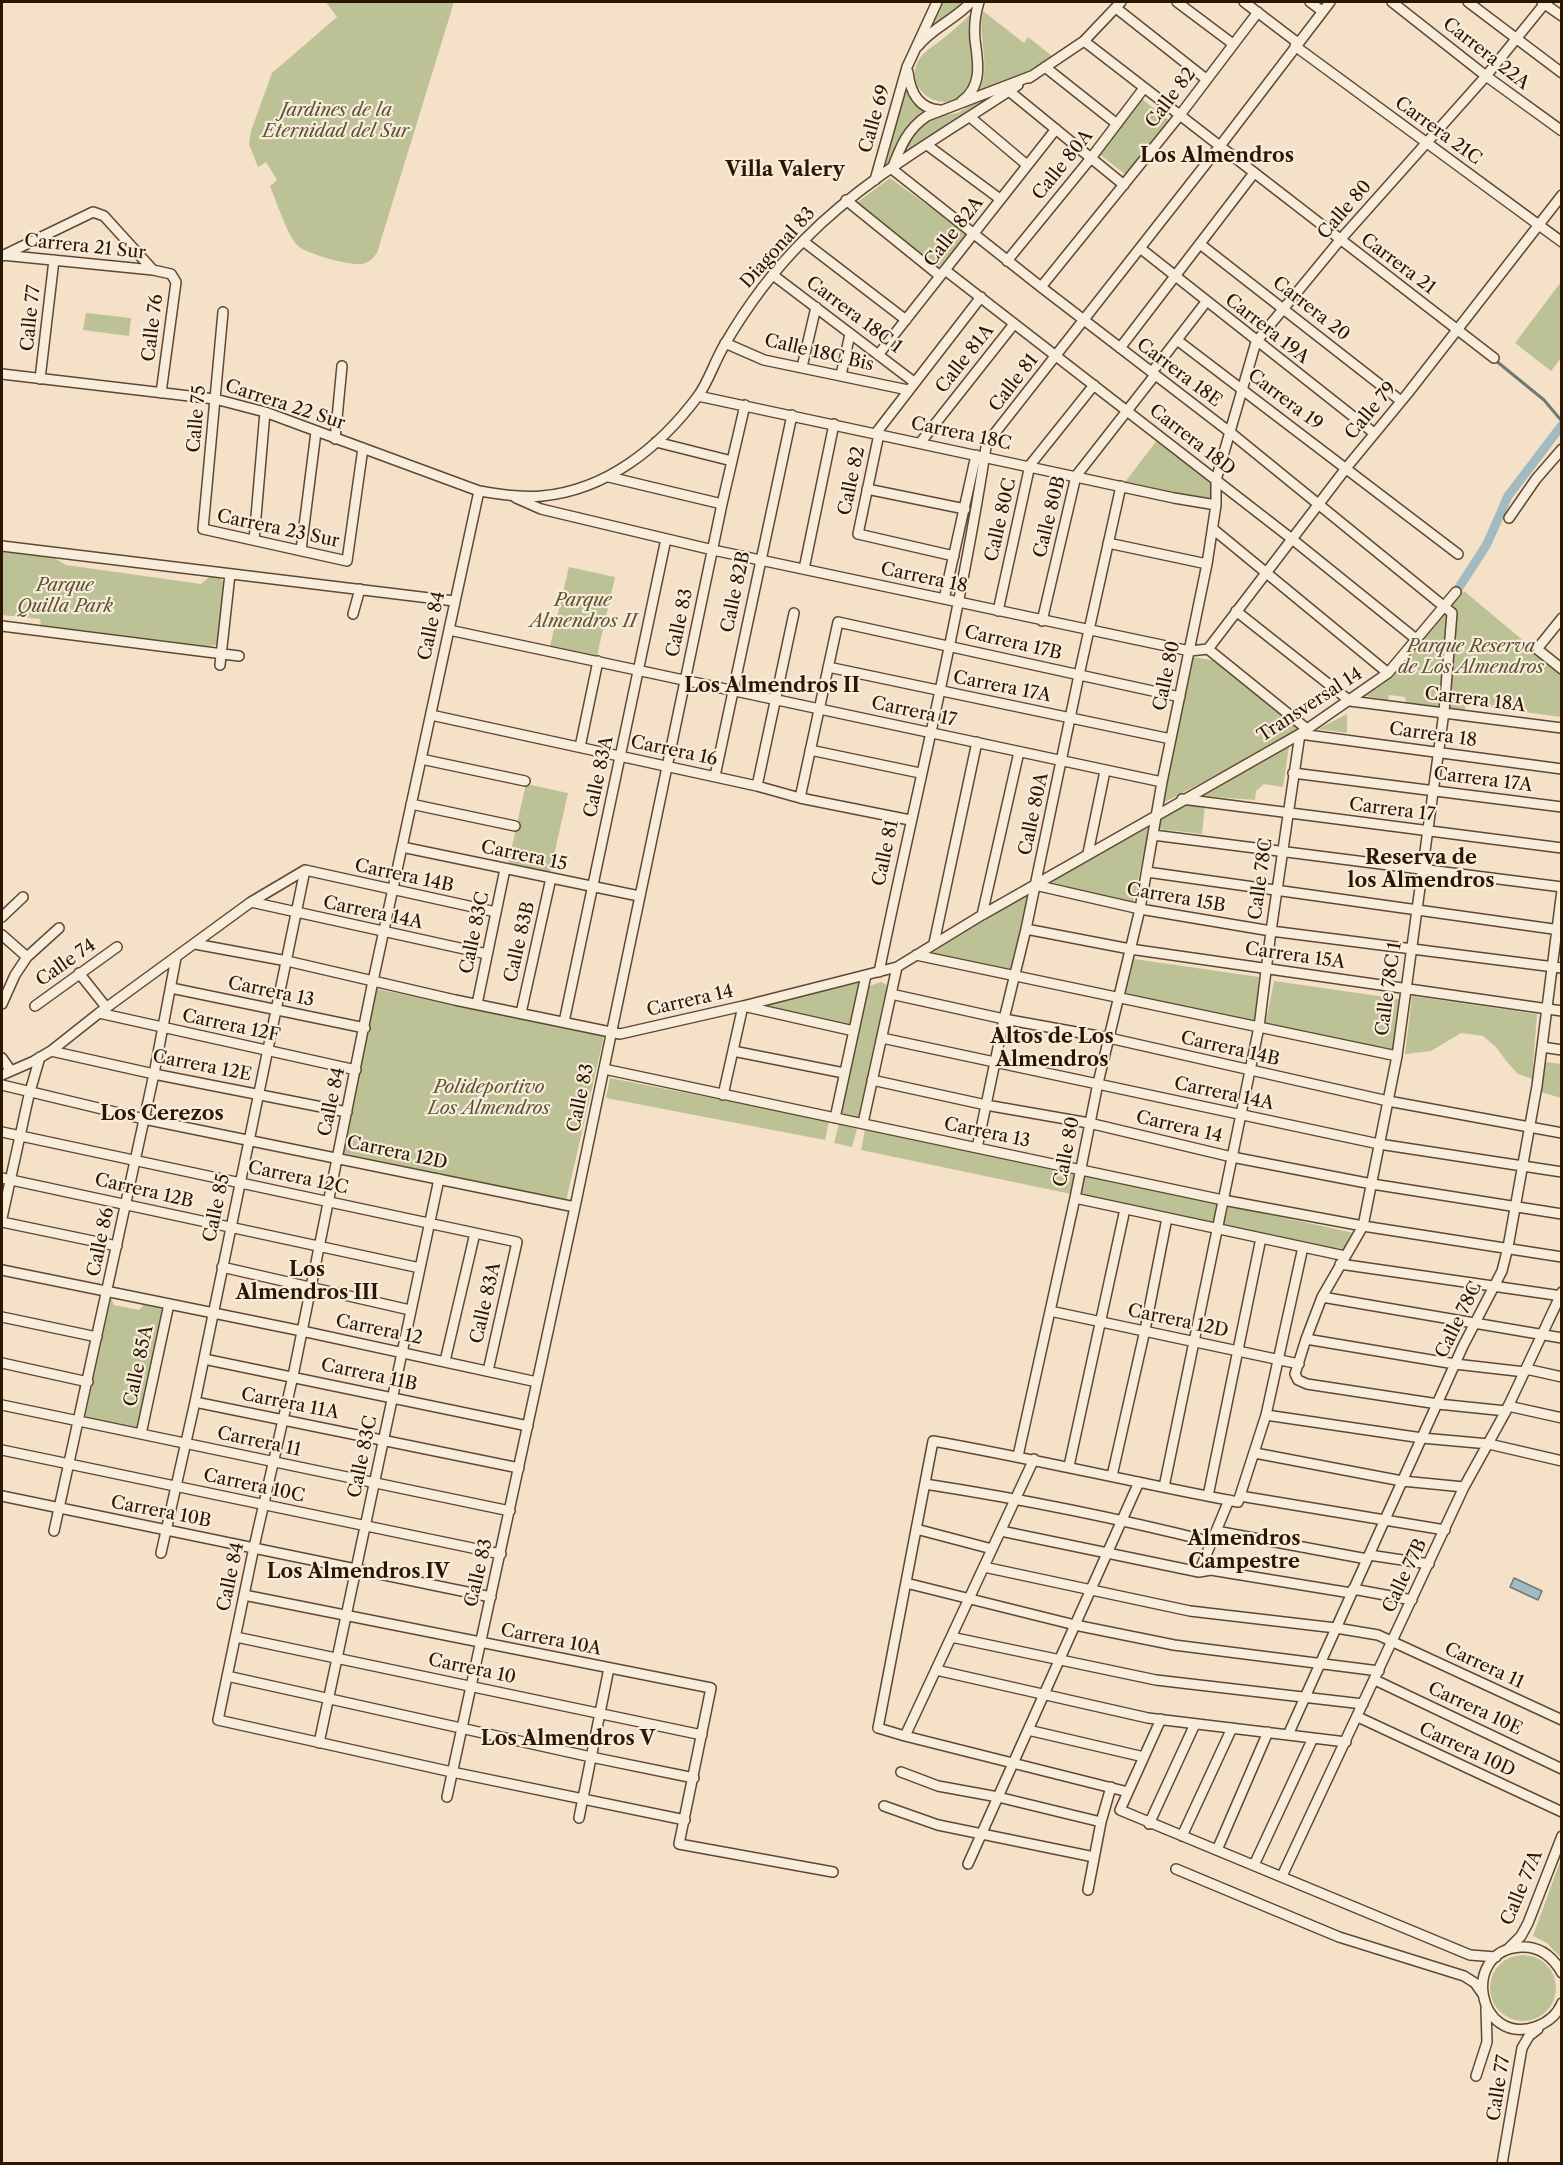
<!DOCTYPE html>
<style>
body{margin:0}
#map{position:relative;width:1563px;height:2165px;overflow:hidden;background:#f4e1c8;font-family:"Libre Caslon Text",serif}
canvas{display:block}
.frame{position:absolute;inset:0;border:3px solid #2b1600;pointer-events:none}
</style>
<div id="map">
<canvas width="1563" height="2165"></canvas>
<div class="frame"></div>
</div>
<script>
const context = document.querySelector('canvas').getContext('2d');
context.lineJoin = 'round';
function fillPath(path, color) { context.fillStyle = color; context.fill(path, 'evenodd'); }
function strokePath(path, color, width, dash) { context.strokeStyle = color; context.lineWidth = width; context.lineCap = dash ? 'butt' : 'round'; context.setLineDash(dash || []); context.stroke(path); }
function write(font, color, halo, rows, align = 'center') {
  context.font = font + ' "Libre Caslon Text",serif'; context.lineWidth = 4.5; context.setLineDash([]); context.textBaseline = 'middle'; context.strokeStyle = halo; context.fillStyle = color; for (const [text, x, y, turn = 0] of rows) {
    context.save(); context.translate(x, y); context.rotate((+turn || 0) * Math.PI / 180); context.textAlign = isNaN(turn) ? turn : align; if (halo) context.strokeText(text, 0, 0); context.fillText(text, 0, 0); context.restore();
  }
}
fillPath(new Path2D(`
 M326 2H454L377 253C373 258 370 262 362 264 351 266 307 254 298 246 288 237 276 200 270 186L277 180 266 162 258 167 249 144 251 131 272 73 337 17Z
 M943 2H966L929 31Z
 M983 11 1024 43 1028 37 1052 56 1025 73 979 92C992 66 977 38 983 11Z
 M972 13C970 23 970 34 970 45 971 57 974 70 970 82 957 123 897 94 920 58 926 50 934 46 941 40 952 32 962 22 972 13Z
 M1006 88 902 159 911 134 931 117 958 113 977 100Z
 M905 90 913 104 927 112C915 119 908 127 901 140 895 150 893 162 883 169Z
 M1142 99 1170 121 1126 175 1098 153Z
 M890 178 967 234 936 270 855 204Z
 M1561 282V358L1551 371 1515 343Z
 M86 313 131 318 129 336 83 330Z
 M1158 439 1211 480 1212 500 1125 482Z
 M2 552 54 558 66 565 201 584 210 576 218 577 224 582 218 642 216 645 208 646 41 625 40 619 2 615Z
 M569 567 615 577 597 656 550 646Z
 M1464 591 1561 672V717L1466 704 1464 711 1406 703 1405 697 1389 695 1388 700 1366 696 1389 680 1444 612Z
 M1192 657 1218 661 1302 727 1256 754 1163 803Z
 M1347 714V733L1318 729Z
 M1289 746 1283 787 1264 784 1256 791 1255 800 1203 796Z
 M526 784 568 793 550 873 508 864Z
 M1190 803 1205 805 1202 834 1159 829 1161 820Z
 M1150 826 1133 903 1047 883Z
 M1028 894 1010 971 930 954Z
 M1134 959 1259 977 1255 1022 1126 994Z
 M1274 981 1399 999 1394 1050 1265 1026Z
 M881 982 887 985 858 1118 841 1113 869 986Z
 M859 983 849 1027 763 1005Z
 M377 989 604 1036 566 1201 343 1153Z
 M1412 996 1537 1014 1532 1079 1518 1074 1507 1062 1496 1047 1483 1036 1461 1033 1431 1051 1405 1054Z
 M1545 1062 1561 1064V1098L1541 1092Z
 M610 1078 829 1121 825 1140 606 1098Z
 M839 1124 857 1129 852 1147 834 1143Z
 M865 1130 1076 1175 1071 1194 861 1150Z
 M1085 1176 1218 1204 1213 1223 1080 1195Z
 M1229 1206 1354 1233 1344 1251 1223 1224Z
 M111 1298 114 1305 139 1310 144 1305 163 1309 139 1428 85 1418Z
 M1561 1859V1958L1547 1943 1533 1936Z
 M1490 1988a33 33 0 1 1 66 0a33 33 0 1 1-66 0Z`), '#bcc295');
const water = new Path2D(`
 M1514 1578 1542 1591 1538 1600 1510 1587Z`);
fillPath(water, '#a1bbc0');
strokePath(water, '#727973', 1.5);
strokePath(new Path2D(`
 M1495 360 1544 400 1560 419`), '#727973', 3);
strokePath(new Path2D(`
 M1456 592 1487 544 1508 496 1562 425`), '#a1bbc0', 9);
const minor = new Path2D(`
 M1177 2 1233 44
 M1244 2 1298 43
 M1310 2 1322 11
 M1392 2 1486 76 1562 131
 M1468 2 1562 73
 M1542 2 1562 16
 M1116 8 1206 79
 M1084 41 1494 358
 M918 46C932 28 956 19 971 2
 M1295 46 1562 242
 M1045 67 1117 124
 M908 72C910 91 918 109 940 110
 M1034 75 927 116C907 129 900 148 892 169L1041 287 1231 433 1452 613 1444 712 1397 1056 1363 1226 1322 1297 1306 1339 1295 1374 1298 1380 1307 1384 1438 1404 1506 1411
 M1029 78 1084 41 1121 2
 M1009 91 1124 185
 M962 101C983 86 978 62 975 40 974 27 975 14 979 2
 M970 117 1027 165
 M927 145 1000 199
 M875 180 907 67 937 2
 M846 200 940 276
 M803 241 906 320
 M1200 244 1401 401
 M1140 248 1374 433
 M2 255 153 270 171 274 176 282 161 393
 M2 256 93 212 104 216 153 270
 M1007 261 1091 158 1144 88
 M945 270 1292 539 1416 639
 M773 275 914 382
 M1041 287 1180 115 1258 12
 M223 312 203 529 347 561 363 448
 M1177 340 1458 554
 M725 343 764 360 908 390
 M1120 348 1254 173
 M878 355 1056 129
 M802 367 816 307
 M1152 372 1206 302
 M2 374 215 399 265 412 479 491C500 494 521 498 542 496 607 490 660 447 698 396 709 381 715 360 725 344 747 306 774 270 805 239 866 177 945 134 1018 85
 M841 375 850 334
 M40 379 54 260
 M698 396 1174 498 1216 505
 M876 433 981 297
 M879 434 858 534 954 556
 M335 439 342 366
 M656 442 732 461
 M920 443 1014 324
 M609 477 722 504
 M867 489 965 509
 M479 491 373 981 293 1376 254 1547 218 1720 452 1772 685 1820
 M516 498 541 509 713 550 1190 651 1208 649 1307 729
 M1509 518 1536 479 1562 449
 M1213 529 1388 673
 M254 540 265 412
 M1108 543 1207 564
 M2 546 454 601
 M301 550 316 432
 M804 569 834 424
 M944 599 976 455
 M998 611 1030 465 1094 385
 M1236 611 1350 701 1562 728
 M353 614 360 589
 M1562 618 1537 649 1562 669
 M1042 621 1076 476 1155 375
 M2 626 239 656
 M449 630 1162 782
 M1208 649 1347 467 1408 393 1562 195
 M220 665 230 574
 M828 667 1171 739
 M431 715 757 786 800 798 910 820
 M580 747 598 661
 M810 750 920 773
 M421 759 525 781
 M1293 773 1562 807
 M715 776 792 415
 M757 786 794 613
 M800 798 838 622 1180 697
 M1182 799 1562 848
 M411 804 515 826
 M1153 835 1562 887
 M402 847 639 896
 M1088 853 1105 771
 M305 870 496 912
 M1147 872 1560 930
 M1035 885 1140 909 1271 931 1562 968
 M251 902 487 954
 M982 915 1019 752
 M2 917 23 897
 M1026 929 1130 949 1562 1011
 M2 935 27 957
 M934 943 977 742
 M195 944 287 961 455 1000 620 1034 743 1006 897 967 982 915 1300 734 1388 673 1456 592
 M916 955 1397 1056
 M879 972C915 797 959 623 986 447L991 438 1220 146 1330 2
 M79 973 106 1007
 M171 988 365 1028
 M891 994 1004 1019 1109 1038 1388 1101 1562 1133
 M2 1004 15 975 27 957 59 928
 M477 1004 505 869
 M35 1006 117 947
 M99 1013 356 1070
 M521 1013 551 878
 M564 1022 666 539
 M882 1038 1379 1144 1562 1172
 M1542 1047 1562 1050
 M51 1051 154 1074 347 1112
 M733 1051 844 1073
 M2 1058 11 1071
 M604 1069 1223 1200 1363 1226 1562 1257
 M2 1075 34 1061 51 1051 99 1013 251 902 305 870
 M872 1080 986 1105 1089 1123 1232 1157 1372 1184 1562 1214
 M2 1085 144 1119 575 1207
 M723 1095 743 1006 854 1031
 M835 1118 866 975
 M863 1123 897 967
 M2 1132 517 1242 488 1371
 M977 1148 1004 1019 1026 929 1079 675 1121 486
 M2 1178 420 1268
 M1075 1198 1345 1256
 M2 1218 29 1095 40 1057
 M2 1222 117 1246
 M1340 1264 1562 1296
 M222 1267 410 1310
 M2 1270 302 1331 537 1382
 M1322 1297 1562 1338
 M1050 1311 1299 1364
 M2 1317 97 1337
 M1306 1339 1455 1364 1525 1372
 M204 1359 528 1426
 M445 1361 475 1233
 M2 1363 88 1382
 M1526 1369 1562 1377
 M195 1402 519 1468
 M2 1405 510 1511
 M1508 1406 1562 1418
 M1266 1415 1422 1438 1489 1444 1562 1461
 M141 1434 169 1304
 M2 1450 501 1554
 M1255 1453 1402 1481 1464 1487
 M1018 1456 1075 1198 1098 1083 1140 909 1162 782 1207 564 1216 505V480L1256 342 1340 240 1486 76 1546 2
 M1034 1459 905 1736 878 1728 933 1441C1035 1459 1136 1483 1238 1502L1266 1415 1303 1247
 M1069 1466 1125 1209
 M1112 1476 1145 1330 1167 1218
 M925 1484C1022 1499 1117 1518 1212 1542
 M1164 1487 1259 1027 1271 931 1300 734 1562 769
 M2 1496 491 1597
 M1208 1496 1261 1238
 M1240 1496 1445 1530
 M916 1529 992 1549
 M54 1531 154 1074 176 958
 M1001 1531 1199 1572 1211 1570 1351 1593
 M1216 1531 1367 1559
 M161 1553 195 1402 305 870
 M1369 1555 1429 1564
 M984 1567 1190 1611 1336 1628 1378 1635 1562 1720
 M1199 1572 1229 1500
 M906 1583 1075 1625 1174 1645 1379 1671
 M1353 1589 1412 1600
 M244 1595 711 1688 679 1844 833 1872
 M236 1637 702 1735
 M951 1637 1156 1680 1363 1704
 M936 1670 1148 1718 1346 1742
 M227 1676 591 1757 694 1778
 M1375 1680 1562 1769
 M1358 1717 1562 1812
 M1161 1719 1120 1810 1470 1955 1496 1957
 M1028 1730 1144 1757
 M1288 1735 1463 1346 1502 1271 1508 1247 1537 1086 1562 890
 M905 1736 1128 1792
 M319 1743 439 1179
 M901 1772 938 1786 998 1797 1101 1822
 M447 1797 575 1207 722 504 745 405
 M884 1806 938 1825 1094 1857
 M579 1818 609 1668
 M1149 1824 1195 1724
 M1182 1836 1232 1728
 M1217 1850 1268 1732
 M968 1864 1139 1482
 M1254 1865 1313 1738
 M1176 1869 1339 1937 1464 1976 1475 1983 1482 1993
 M1282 1876 1464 1487 1506 1411 1562 1292
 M1088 1890 1101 1822 1111 1787
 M1508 1949 1521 1936 1528 1923 1562 1836
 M1562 1973C1553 1957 1540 1946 1521 1947 1460 1950 1477 2046 1535 2027 1547 2023 1557 2015 1562 2003
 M1476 2076 1487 2042 1486 2008
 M1502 2164 1522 2048 1529 2036 1538 2029`);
strokePath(minor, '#5d4932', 12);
strokePath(minor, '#f8ecdb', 9);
write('18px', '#2b1600', '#f8ecdb', [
 ["Carrera 22A",1486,54,38],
 ["Calle 82",1171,98,-53],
 ["Calle 69",875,119,-74],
 ["Carrera 21C",1438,131,36],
 ["Calle 80A",1063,165,-51],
 ["Calle 80",1345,210,-49],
 ["Calle 82A",954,232,-52],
 ["Carrera 21 Sur",85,247,6],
 ["Diagonal 83",778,248,-48],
 ["Carrera 21",1398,264,37],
 ["Carrera 20",1311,309,38],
 ["Carrera 18C 1",854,315,37],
 ["Calle 77",31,318,-84],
 ["Calle 76",153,328,-83],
 ["Carrera 19A",1267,329,38],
 ["Calle 18C Bis",819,353,13],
 ["Calle 81A",965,359,-52],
 ["Carrera 18E",1179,373,37],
 ["Calle 81",1014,383,-52],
 ["Carrera 19",1285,400,37],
 ["Carrera 22 Sur",285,405,18],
 ["Calle 79",1371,411,-50],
 ["Calle 75",197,419,-85],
 ["Carrera 18C",961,434,12],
 ["Carrera 18D",1192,440,38],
 ["Calle 82",852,481,-78],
 ["Calle 80B",1050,517,-76],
 ["Calle 80C",1001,520,-77],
 ["Carrera 23 Sur",278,529,12],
 ["Carrera 18",924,578,12],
 ["Calle 82B",736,592,-78],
 ["Calle 83",680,623,-78],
 ["Calle 84",432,626,-78],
 ["Carrera 17B",1013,643,13],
 ["Calle 80",1167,676,-78],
 ["Carrera 17A",1002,687,11],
 ["Carrera 18A",1475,700,7],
 ["Transversal 14",1310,705,-33],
 ["Carrera 17",914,712,12],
 ["Carrera 18",1433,735,8],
 ["Carrera 16",674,751,12],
 ["Calle 83A",599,777,-78],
 ["Carrera 17A",1483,780,7],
 ["Carrera 17",1392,810,7],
 ["Calle 80A",1034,814,-78],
 ["Calle 81",886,853,-78],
 ["Carrera 15",524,856,12],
 ["Carrera 14B",404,876,12],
 ["Calle 78C",1261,879,-82],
 ["Carrera 15B",1176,898,10],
 ["Carrera 14A",373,913,12],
 ["Calle 83C",475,933,-78],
 ["Calle 83B",520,942,-77],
 ["Carrera 15A",1295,956,8],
 ["Calle 74",66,963,-35],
 ["Calle 78C 1",1389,989,-82],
 ["Carrera 13",271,992,12],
 ["Carrera 14",690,1001,-13],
 ["Carrera 12F",231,1026,12],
 ["Carrera 14B",1230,1049,13],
 ["Carrera 12E",202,1066,11],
 ["Carrera 14A",1224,1094,12],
 ["Calle 83",581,1098,-78],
 ["Calle 84",332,1102,-78],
 ["Carrera 14",1179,1127,13],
 ["Carrera 13",987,1133,12],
 ["Calle 80",1067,1152,-79],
 ["Carrera 12D",397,1153,12],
 ["Carrera 12C",298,1178,12],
 ["Carrera 12B",144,1191,13],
 ["Calle 85",217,1208,-78],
 ["Calle 86",101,1242,-78],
 ["Calle 83A",486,1303,-77],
 ["Calle 78C",1459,1320,-64],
 ["Carrera 12D",1178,1321,12],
 ["Carrera 12",379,1330,12],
 ["Calle 85A",139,1366,-78],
 ["Carrera 11B",369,1375,12],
 ["Carrera 11A",290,1404,11],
 ["Carrera 11",259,1442,12],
 ["Calle 83C",363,1457,-78],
 ["Carrera 10C",254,1486,12],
 ["Carrera 10B",161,1512,11],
 ["Calle 83",479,1573,-77],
 ["Calle 77B",1405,1576,-65],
 ["Calle 84",231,1577,-78],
 ["Carrera 10A",551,1640,11],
 ["Carrera 11",1484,1666,25],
 ["Carrera 10",472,1669,12],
 ["Carrera 10E",1475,1709,25],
 ["Carrera 10D",1467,1750,25],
 ["Calle 77A",1522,1888,-67],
 ["Calle 77",1499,2088,-81]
]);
write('italic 18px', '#5e5234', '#f8ecdb', [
 ["Jardines de la",336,111],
 ["Eternidad del Sur",336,132],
 ["Parque",65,586],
 ["Quilla Park",65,607],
 ["Parque",583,601],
 ["Almendros II",583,622],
 ["Parque Reserva",1471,647],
 ["de Los Almendros",1471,668],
 ["Polideportivo",489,1088],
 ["Los Almendros",489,1109]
]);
write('bold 20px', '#2b1600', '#f8ecdb', [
 ["Los Almendros",1217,156],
 ["Villa Valery",785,170],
 ["Los Almendros II",772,686],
 ["Reserva de",1421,858],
 ["los Almendros",1421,881],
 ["Altos de Los",1052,1037],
 ["Almendros",1052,1060],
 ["Los Cerezos",162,1114],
 ["Los",307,1270],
 ["Almendros III",307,1293],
 ["Almendros",1244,1539],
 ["Campestre",1244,1562],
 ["Los Almendros IV",358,1572],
 ["Los Almendros V",568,1739]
]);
</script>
